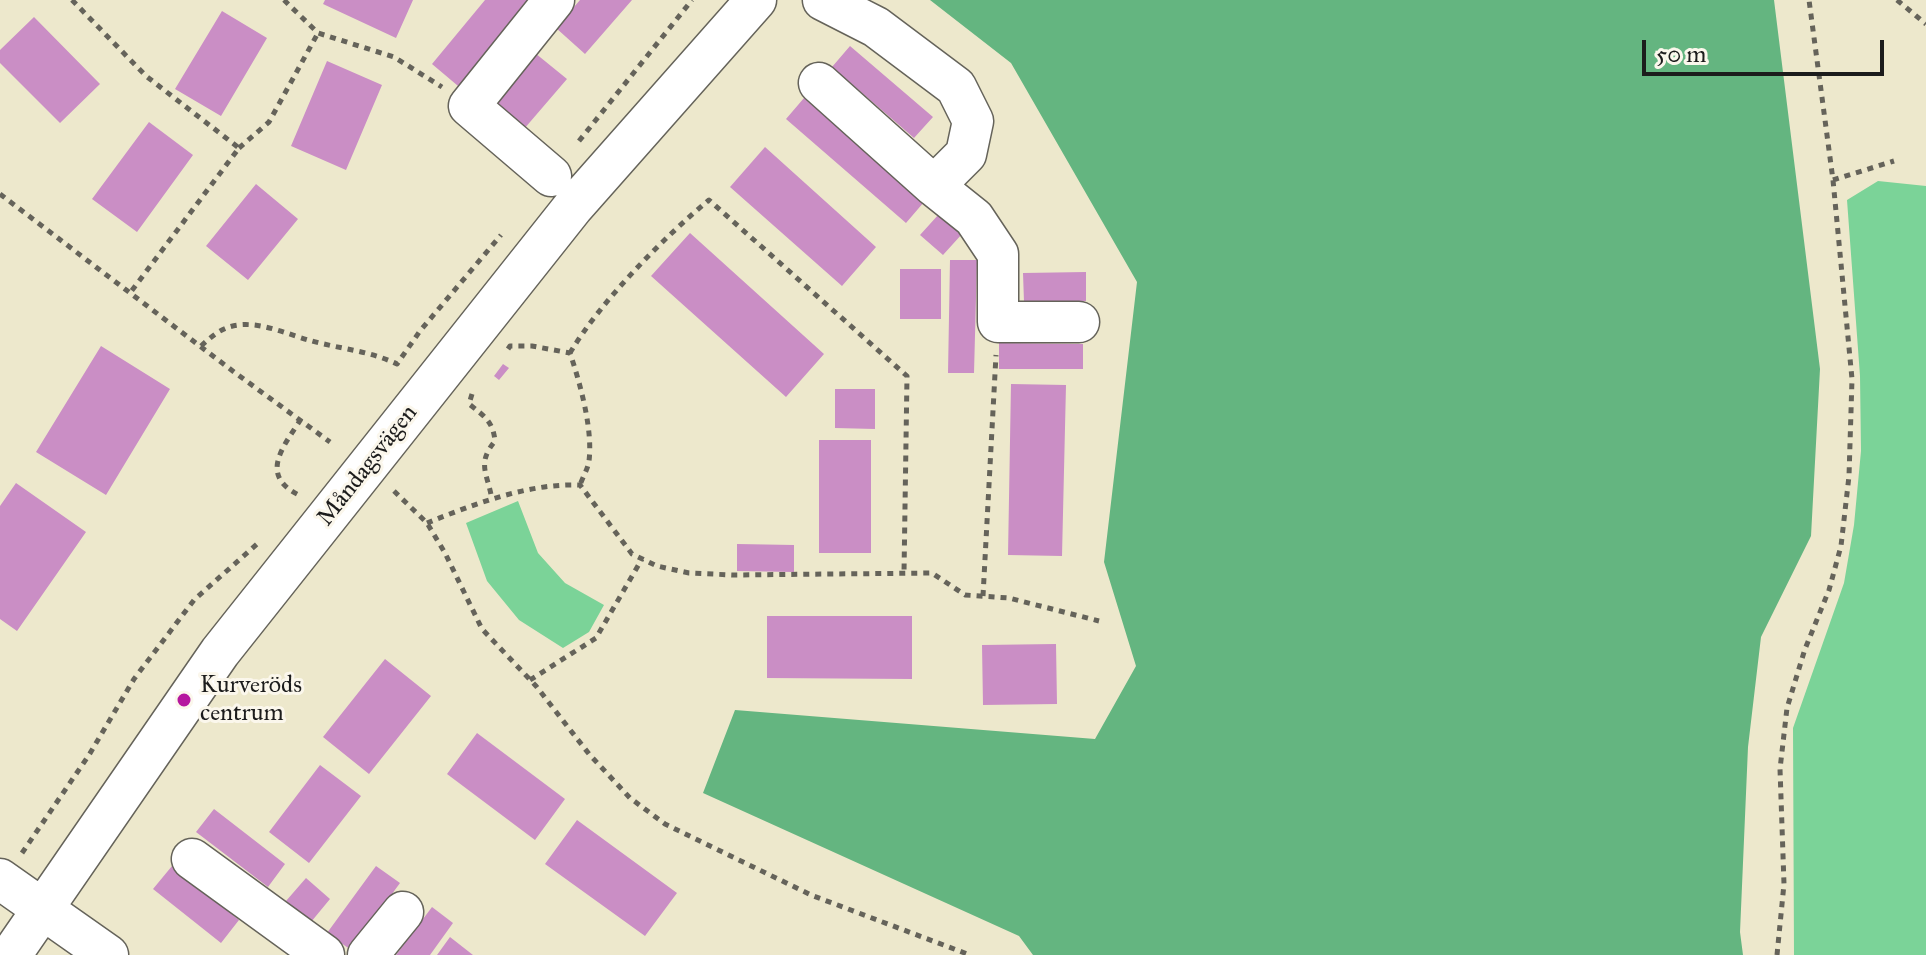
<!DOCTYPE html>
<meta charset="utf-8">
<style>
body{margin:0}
#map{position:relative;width:1926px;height:955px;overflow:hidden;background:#ede8cc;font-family:"IM FELL Great Primer",serif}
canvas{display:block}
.scale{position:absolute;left:1642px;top:40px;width:242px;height:36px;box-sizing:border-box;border:4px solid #1c1c1c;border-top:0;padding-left:10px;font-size:24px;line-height:28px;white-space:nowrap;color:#1c1c1c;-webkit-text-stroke:6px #fbf7ec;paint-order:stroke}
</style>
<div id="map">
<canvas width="1926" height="955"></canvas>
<div class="scale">50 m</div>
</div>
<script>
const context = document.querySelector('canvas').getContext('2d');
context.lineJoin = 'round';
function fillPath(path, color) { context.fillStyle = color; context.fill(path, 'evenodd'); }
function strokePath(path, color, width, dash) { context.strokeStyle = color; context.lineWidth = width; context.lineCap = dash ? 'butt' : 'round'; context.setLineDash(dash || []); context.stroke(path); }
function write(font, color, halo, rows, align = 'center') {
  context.font = font + ' "IM FELL Great Primer",serif'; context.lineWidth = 6; context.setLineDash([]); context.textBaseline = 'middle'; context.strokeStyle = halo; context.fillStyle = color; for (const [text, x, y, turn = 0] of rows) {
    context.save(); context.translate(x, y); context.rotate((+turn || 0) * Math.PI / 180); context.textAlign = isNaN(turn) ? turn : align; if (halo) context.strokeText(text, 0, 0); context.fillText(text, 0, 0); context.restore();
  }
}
fillPath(new Path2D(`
 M1878 181 1926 186V955H1794L1793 728 1844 583 1854 525 1861 451 1860 376 1847 200Z
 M518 501 538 553 565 583 604 605 589 632 563 648 519 620 487 581 466 523Z`), '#7bd398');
fillPath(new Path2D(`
 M930 0H1774L1820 369 1811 536 1761 637 1748 747 1740 932 1743 955H1033L1019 936 703 793 735 710 1095 739 1136 666 1104 562 1137 282 1011 63Z`), '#64b580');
fillPath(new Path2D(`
 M325 0H413L396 38 323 4Z
 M485 0H541L464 91 432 64Z
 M580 0H632L585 54 556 28Z
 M222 11 267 38 221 116 175 89Z
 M34 17 100 84 60 123 0 63V50Z
 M850 46 933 117 914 138 832 67Z
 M535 53 567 79 518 136 489 111Z
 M327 61 382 85 346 170 291 146Z
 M804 98 924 202 906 223 786 119Z
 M149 122 193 155 137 232 92 199Z
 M765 147 876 247 842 286 730 187Z
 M256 184 298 219 248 280 206 246Z
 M939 214 962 234 943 255 920 235Z
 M690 233 824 354 786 397 651 276Z
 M950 260H977L974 373H948Z
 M900 269H941V319H900Z
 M1086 272V301L1024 302 1023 273Z
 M999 343 1083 344V369H999Z
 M101 346 170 389 106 495 36 452Z
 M503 364 509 368 499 380 494 376Z
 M1011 384 1066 385 1062 556 1008 555Z
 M835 389H875V429L835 428Z
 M819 440H871V553H819Z
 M16 483 86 532 17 631 0 619V506Z
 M737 544 794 545V572L737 571Z
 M767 616H912V679L767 678Z
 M1056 644 1057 704 983 705 982 645Z
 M385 659 431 696 369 774 323 737Z
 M477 733 565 799 535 840 447 774Z
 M320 765 361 796 309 863 269 832Z
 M214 809 285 864 268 887 196 832Z
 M577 820 677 893 645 936 545 864Z
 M172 866 239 920 221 943 153 889Z
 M376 866 400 883 351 950 327 933Z
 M306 878 330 899 311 922 286 901Z
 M432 907 453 923 430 955H396Z
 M450 937 473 955H437Z`), '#ca8ec5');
const minor = new Path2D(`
 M819 83 934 186 966 154 973 121 956 87 876 27 823 0
 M551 176 469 106 554 0
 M934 186 974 218 998 254V322H1079
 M192 859 324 955
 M0 879 108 955
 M11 955 220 652 573 207 756 0
 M368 955 403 912`);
strokePath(minor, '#65635a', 43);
strokePath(new Path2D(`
 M72 0 146 76 239 148 130 293
 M284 0 318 33 394 57 442 87
 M1897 0 1926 24
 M579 141 692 0
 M239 148 269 122 318 33
 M1833 180 1894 161
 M0 194 234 372 330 442
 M201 346C212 336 222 327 238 325 263 322 289 335 312 341 341 349 370 351 397 364L420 331 501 235
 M508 349 510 346H532L570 353C580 383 593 429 589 461 588 468 583 477 580 485
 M570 353C600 302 663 238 709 200L907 376 904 573
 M472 394 469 404C484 416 493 421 495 441 476 464 488 474 492 500
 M301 419C284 446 257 476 301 496
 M394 491 427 523 445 553 482 629 536 686 589 754 630 798 665 824 811 895 970 955
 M427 523C474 504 529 483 580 485L632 554 657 566 689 573 733 575 932 573 965 595 1009 598 1099 621
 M983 596 996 355
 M530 680 596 638 642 559
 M22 853 89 755 134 679 194 600 257 544
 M1777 955 1784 884 1780 769 1787 708 1805 649 1829 590 1841 546 1849 476 1852 379 1833 180 1809 0`), '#65635a', 5, [6, 6]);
strokePath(minor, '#fff', 40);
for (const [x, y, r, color] of [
 [184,700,8,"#b5179e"]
]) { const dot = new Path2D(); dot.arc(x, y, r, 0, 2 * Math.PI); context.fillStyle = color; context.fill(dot); strokePath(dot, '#fbf7ec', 3); }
write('24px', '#1c1c1c', '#fbf7ec', [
 ["Måndagsvägen",368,466,-52]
]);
write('24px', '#1c1c1c', '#fbf7ec', [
 ["Kurveröds",200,686],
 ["centrum",200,714]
], 'left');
</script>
